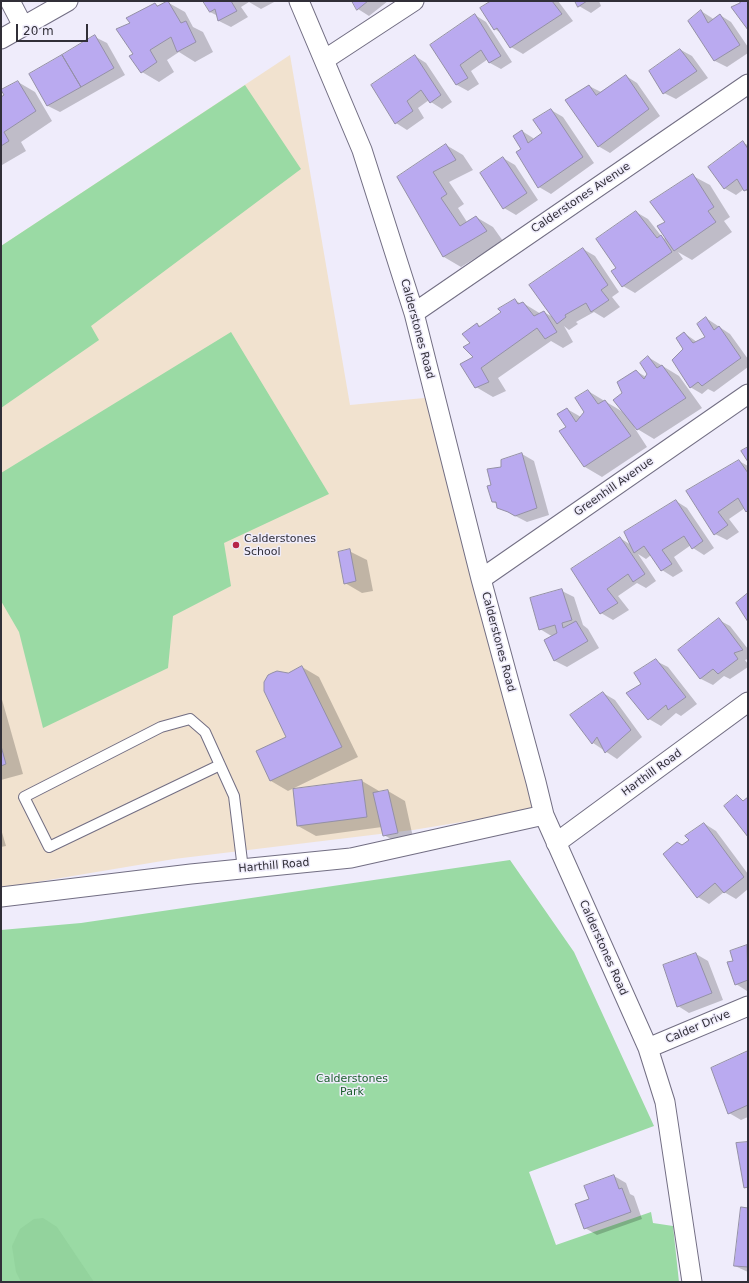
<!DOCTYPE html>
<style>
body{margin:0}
#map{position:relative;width:749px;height:1283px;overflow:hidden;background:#efecfb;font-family:"DejaVu Sans",sans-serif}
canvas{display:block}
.frame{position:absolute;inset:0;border:2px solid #312f38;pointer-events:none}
.scale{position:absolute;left:16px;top:24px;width:72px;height:18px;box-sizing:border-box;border:2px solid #312f38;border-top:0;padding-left:5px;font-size:12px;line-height:14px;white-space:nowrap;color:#312f38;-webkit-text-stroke:3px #efecfb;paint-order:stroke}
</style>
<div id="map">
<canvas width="749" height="1283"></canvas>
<div class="frame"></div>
<div class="scale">20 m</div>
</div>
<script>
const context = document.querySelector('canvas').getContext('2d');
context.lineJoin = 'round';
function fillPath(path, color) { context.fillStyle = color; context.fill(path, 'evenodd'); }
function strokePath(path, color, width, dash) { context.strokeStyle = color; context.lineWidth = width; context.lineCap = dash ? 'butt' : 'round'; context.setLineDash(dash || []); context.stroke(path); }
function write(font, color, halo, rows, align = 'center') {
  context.font = font + ' "DejaVu Sans",sans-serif'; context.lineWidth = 3; context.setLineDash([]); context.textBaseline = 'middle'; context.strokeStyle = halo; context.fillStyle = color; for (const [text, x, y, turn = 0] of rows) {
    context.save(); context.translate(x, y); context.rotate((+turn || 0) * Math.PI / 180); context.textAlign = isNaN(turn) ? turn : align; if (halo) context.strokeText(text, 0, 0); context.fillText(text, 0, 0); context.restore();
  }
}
fillPath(new Path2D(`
 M290 55 350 405 435 397 534 810 413 830 174 859 1 888V246Z`), '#f1e2cf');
fillPath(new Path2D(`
 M245 85 301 169 91 326 99 340 1 408V246Z
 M231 332 329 494 224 543 231 586 173 616 168 668 43 728 19 632 1 601V473Z
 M510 860 574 952 654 1126 529 1172 556 1245 651 1212 653 1223 673 1226 679 1282H1V930L81 923Z`), '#9adaa4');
fillPath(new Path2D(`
 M43 1218 57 1227 94 1282H21L16 1272 12 1246 20 1229 34 1219Z`), '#93d39d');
fillPath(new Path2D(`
 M204 1H276L261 9 249 2 241 7 248 17 231 27 219 21 218 16 210 12Z
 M353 1H388L369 16 358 9Z
 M493 1H558L573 21 523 54 511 47 502 34 495 29Z
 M576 1H599L601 6 591 13 579 6Z
 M167 2 185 12 193 27 203 32 213 52 195 62 179 52 167 60 174 72 159 82 142 72 134 54 132 23 155 4 159 6Z
 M701 11 712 18 714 20 720 15 731 22 748 47V53L727 67 715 61 689 21Z
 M475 15 486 22 512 62 501 69 490 63 488 59 471 71 479 84 468 91 457 85 431 45Z
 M95 37 107 43 125 75 60 112 48 106 30 75Z
 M681 50 692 56 708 78 676 99 664 93Z
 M415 56 426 63 452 102 442 109 431 102 429 100 418 108 424 118 407 130 396 123Z
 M626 76 637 83 660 116 610 153 598 146 589 86 601 92Z
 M18 82 35 92 52 121 21 142 26 151 2 165 1 98 6 95Z
 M551 110 563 117 594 163 551 194 539 187 523 149 522 131 533 138 534 140 543 134Z
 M743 143 748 145V192L744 189 736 195 724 188Z
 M446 145 463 155 473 170 449 182 464 204 458 208 467 222 476 217 493 227 503 241 461 267 444 257 398 177Z
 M503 158 515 165 538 200 516 215 504 208Z
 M693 176 710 185 730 217 724 221 732 232 692 260 678 252 683 259 635 293 623 286 617 268 636 212 648 219 662 237 669 241 667 223Z
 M583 249 595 256 619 292 612 297 620 307 604 318 594 312 576 322 578 324 569 330 564 326 573 342 563 348 551 341 498 378 506 391 493 397 476 387 475 358 471 344 477 324 482 327 502 313 515 300 521 304 523 303 541 314 544 312 554 318Z
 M706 318 730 334 748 359V367L714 392 708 389 702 394 690 387 685 350 684 333 697 342 707 337Z
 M648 357 679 376 702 408 654 439 634 427 647 447 602 477 585 467 561 432 568 427 567 409 581 417 585 412 588 391 623 412V393L636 371 646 377 649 374Z
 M522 454 534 461 549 515 527 522 498 507 497 504 493 502 492 486 502 468Z
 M739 461 748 466V511L745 508 729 519 739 532 727 540 715 534 687 491Z
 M676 501 687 508 714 548 704 555 693 548 691 545 674 557 683 571 673 577 662 570 651 555 646 559 638 554 656 581 646 588 637 583 618 596 629 610 613 620 601 613 572 569 620 538 631 545Z
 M349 551 367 560 373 591 362 593 345 583Z
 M562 591 574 597 583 625 588 629 599 648 567 667 555 661 546 640 553 637 540 629Z
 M719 620 730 626 748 649V659L745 660 748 664V667L730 679 724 676 713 685 701 679 679 650Z
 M656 661 668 667 697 704 681 716 676 713 661 726 649 719 628 693 642 684Z
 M302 667 319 677 358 757 288 791 271 781 257 752 287 737 288 674Z
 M603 693 615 700 642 737 617 759 593 743 571 715Z
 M1 696 23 774 1 780Z
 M362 781 379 791V793L388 791 405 801 414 842 401 845 384 835 382 827 316 836 298 826Z
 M705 824 716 831 748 874V889L736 899 724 892 709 904 698 897 665 854 682 846 690 840Z
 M1 829 6 846 1 847Z
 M747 946 748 947 747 991 736 984 734 961 731 952Z
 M696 954 708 961 723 1000 689 1013 678 1006Z
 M748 1052V1117L741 1120 729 1113Z
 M614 1176 626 1183 630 1194 634 1196 642 1219 597 1235 585 1228 590 1200Z
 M748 1209V1272L735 1266Z`), '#0003');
const building = new Path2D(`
 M168 1 181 23 186 21 196 42 177 52 171 37 150 50 157 62 141 73 129 56 133 54 116 29 130 23 126 18 155 3 157 6Z
 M203 1H231L237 11 218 21 215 9 210 12Z
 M352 1H368L357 10Z
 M491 1H552L562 14 510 48 497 28 494 30 480 8Z
 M575 1H587L578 7Z
 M739 1H748V30L731 7 740 3Z
 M701 10 708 23 720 14 740 45 714 61 688 21Z
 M475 14 501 56 489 63 481 50 460 65 468 78 456 85 430 45Z
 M95 35 114 68 81 87 62 55Z
 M680 49 697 71 663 94 649 71Z
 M62 55 81 87 47 106 29 74Z
 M415 55 441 95 430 103 421 90 407 101 413 111 395 124 371 85Z
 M626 75 649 109 598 147 565 100 589 85 596 95Z
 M18 81 36 111 4 132 9 141 1 146V97L4 95 1 90Z
 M551 109 583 157 538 188 516 152 521 149 513 136 522 130 528 143 542 133 533 120Z
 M743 141 748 149V189L744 191 737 179 724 189 708 167Z
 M446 144 456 160 433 172 447 194 441 198 460 226 476 216 487 231 443 257 397 177Z
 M503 157 527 193 503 209 480 173Z
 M693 174 714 207 708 211 716 222 674 251 657 226 665 222 650 202Z
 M636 211 657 238 661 235 672 252 622 287 611 271 616 268 596 239Z
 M583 248 608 285 601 290 609 300 591 312 586 303 565 315 566 317 557 324 529 285Z
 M515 299 518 304 523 302 534 316 544 311 557 332 545 339 537 328 481 368 489 382 475 388 460 364 473 357 463 347 470 343 462 334 477 323 479 327 501 312 498 309Z
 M706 317 714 330 719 326 741 358 702 386 698 382 690 388 672 360 683 349 676 338 684 332 693 343 705 337 697 324Z
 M648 356 657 368 662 365 686 398 637 430 613 400 622 393 617 382 636 370 644 379 647 374 640 363Z
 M588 390 598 404 605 400 631 436 584 467 559 431 566 427 557 414 567 408 576 422 584 412 575 398Z
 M748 447V462L741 451Z
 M522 453 537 508 515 516 508 512 497 508 496 502H492L487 486 491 485 487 469 501 467V460Z
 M739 460 748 473V510L746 512 738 498 718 512 728 525 714 535 686 491Z
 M676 500 703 541 692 549 684 536 662 550 672 564 661 571 644 546 634 553 624 532Z
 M620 537 645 574 633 582 628 574 607 589 618 603 600 614 571 569Z
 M350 549 356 581 344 584 338 552Z
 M562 589 572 620 562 623 563 628 576 621 588 641 554 661 544 640 557 633 555 625 539 630 530 598Z
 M748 593V622L736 603Z
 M719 618 743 650 734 653 738 659 718 674 713 669 700 679 678 650Z
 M656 659 686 697 668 710 666 705 648 720 626 693 641 684 634 673Z
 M302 666 342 747 270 781 256 751 286 737 264 691V682L268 675 272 673 277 671 288 673Z
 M603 692 631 730 605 753 597 737 592 744 570 715Z
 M1 746 6 764 1 766Z
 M362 780 367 817 297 826 293 789Z
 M388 790 398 833 383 836 373 793Z
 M737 795 743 801 748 797V837L724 806Z
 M704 823 744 877 724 893 715 883 697 898 663 854 677 842 682 845 689 840 685 836Z
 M747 945 748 980 735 985 727 962 733 961 730 951Z
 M696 953 712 993 677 1007 663 965Z
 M748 1051V1105L728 1114 711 1068Z
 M748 1142V1187L744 1188 736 1143Z
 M614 1175 619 1189 622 1188 631 1212 584 1229 575 1204 589 1199 584 1186Z
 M741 1207 748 1208V1267L734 1266Z`);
fillPath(building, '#baaaf0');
strokePath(building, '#9490a6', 1);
const lane = new Path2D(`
 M220 765 49 847 24 797 161 727 190 719 205 732 234 796 243 869`);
const street = new Path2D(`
 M10 1 23 26
 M299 1 362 150 414 313 481 579 536 782 544 815 648 1048 665 1102 692 1282
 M1 39 68 1
 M324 60 414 1
 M414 313 748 84
 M481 579 748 394
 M556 843 748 702
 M1 897 191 874 351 858 544 815
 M648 1048 748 1006`);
strokePath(lane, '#726e83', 12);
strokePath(street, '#726e83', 21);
strokePath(lane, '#fff', 10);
strokePath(street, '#fff', 19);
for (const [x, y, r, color] of [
 [236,545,4,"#b6244a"]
]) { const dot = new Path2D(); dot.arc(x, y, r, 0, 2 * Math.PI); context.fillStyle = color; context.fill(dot); strokePath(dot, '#efecfb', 1.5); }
write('11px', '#312f38', '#efecfb', [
 ["Calderstones Avenue",581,198,-34],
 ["Calderstones Road",417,329,75],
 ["Greenhill Avenue",614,487,-35],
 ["Calderstones Road",498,642,75],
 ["Harthill Road",652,773,-36],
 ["Harthill Road",274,866,-5],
 ["Calderstones Road",603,948,66],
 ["Calder Drive",698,1027,-23]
]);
write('11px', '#312f38', '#efecfb', [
 ["Calderstones",244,539],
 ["School",244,552]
], 'left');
write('11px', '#1c5f2d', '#efecfb', [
 ["Calderstones",352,1079],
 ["Park",352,1092]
]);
</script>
